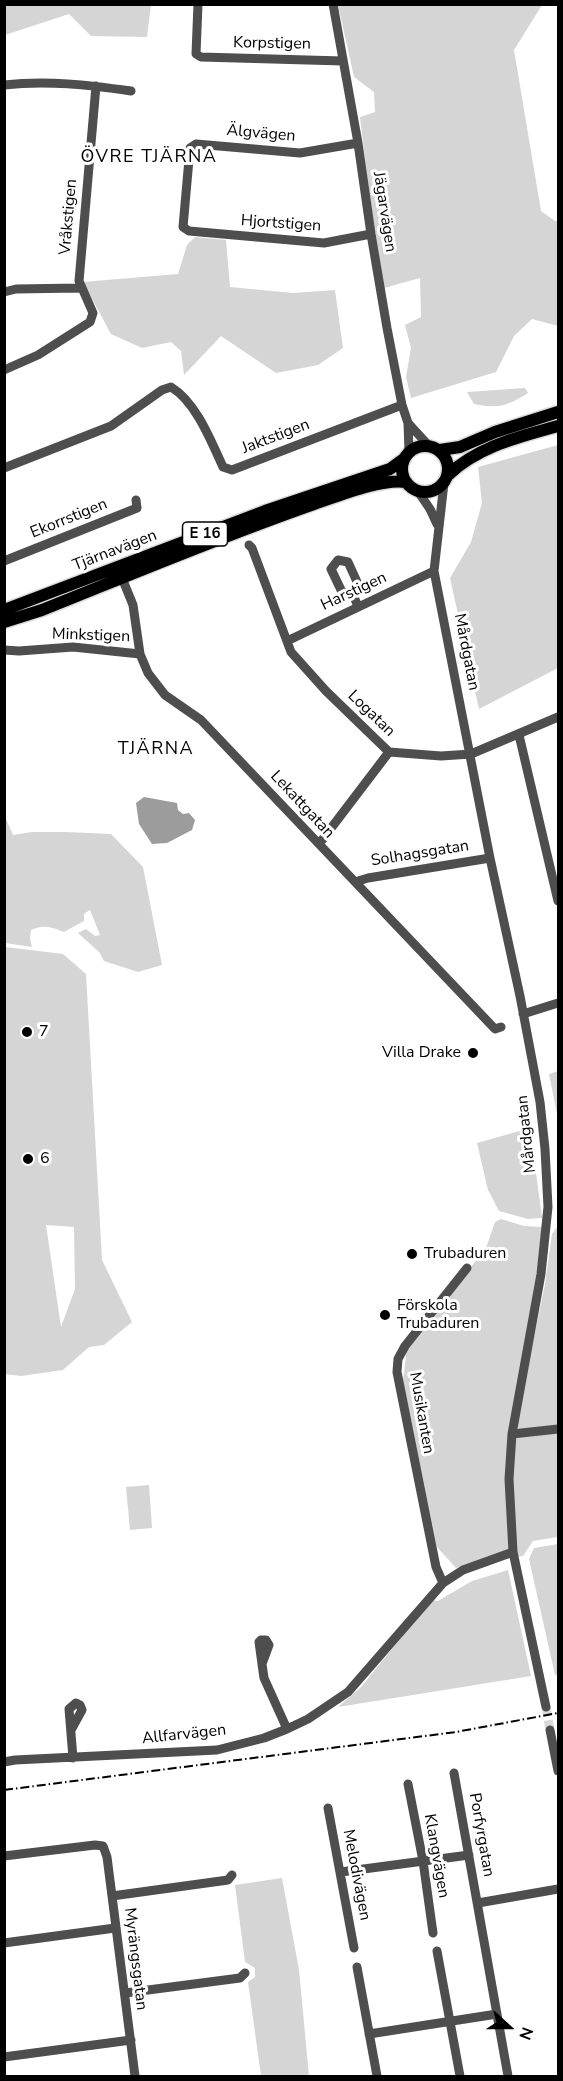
<!DOCTYPE html>
<meta charset="utf-8">
<style>
body{margin:0}
#map{position:relative;width:563px;height:2081px;overflow:hidden;background:#fff;font-family:"Nunito Sans",sans-serif}
canvas{display:block}
.frame{position:absolute;inset:0;border:6px solid #000;pointer-events:none}
.north{position:absolute;left:479px;top:1997px;width:60px;height:60px;-webkit-text-stroke:4px #fff;paint-order:stroke;rotate:111deg;font-size:16px;font-weight:700;line-height:24px;text-align:center;color:#000}
.north::after{content:'';display:block;margin:auto;width:21px;height:27px;background:#000;clip-path:polygon(50% 0,100% 100%,50% 72%,0 100%)}
</style>
<div id="map">
<canvas width="563" height="2081"></canvas>
<div class="frame"></div>
<div class="north">N</div>
</div>
<script>
const context = document.querySelector('canvas').getContext('2d');
context.lineJoin = 'round';
function fillPath(path, color) { context.fillStyle = color; context.fill(path, 'evenodd'); }
function strokePath(path, color, width, dash) { context.strokeStyle = color; context.lineWidth = width; context.lineCap = dash ? 'butt' : 'round'; context.setLineDash(dash || []); context.stroke(path); }
function write(font, color, halo, rows, align = 'center') {
  context.font = font + ' "Nunito Sans",sans-serif'; context.lineWidth = 6; context.setLineDash([]); context.textBaseline = 'middle'; context.strokeStyle = halo; context.fillStyle = color; for (const [text, x, y, turn = 0] of rows) {
    context.save(); context.translate(x, y); context.rotate((+turn || 0) * Math.PI / 180); context.textAlign = isNaN(turn) ? turn : align; if (halo) context.strokeText(text, 0, 0); context.fillText(text, 0, 0); context.restore();
  }
}
fillPath(new Path2D(`
 M4 5 5 4 151 5 147 37 91 36 69 14 5 35Z
 M338 5H545H542L514 50 541 211 555 221H558V326L532 319 514 336 496 372 411 398 406 377 411 348 405 325 421 317 420 278 384 288 376 247 360 117 375 112 374 92 354 77Z
 M195 237 226 240 230 287 293 293 335 290 343 348 318 365 276 373 221 336 184 375 181 351 171 342 142 348 111 334 83 282 178 274 187 245Z
 M525 388 528 393C507 406 499 409 474 404L467 392Z
 M558 445V668L479 709 450 578 471 542 482 503 478 467Z
 M4 814 13 835 32 832H66L111 834 143 867 162 965 138 972 104 961 99 952 78 933 86 929 95 936 100 935 90 910 84 914V921L64 932C52 927 44 924 31 930L30 939 32 947 5 943Z
 M5 947 63 954 86 974 102 1260 132 1322 104 1345 89 1347 63 1370 21 1376 4 1374ZM46 1225 74 1227 75 1289 61 1327Z
 M558 1071V1119L549 1074Z
 M530 1128 542 1218 528 1219 499 1211 488 1190 477 1143Z
 M501 1219 524 1226 542 1227 536 1281 510 1432 509 1549 456 1568 437 1547 403 1381 407 1347 486 1248 495 1222Z
 M557 1227H558V1427L520 1430 516 1425 545 1284 552 1234Z
 M558 1432V1537L533 1541 523 1556 516 1557 511 1481 515 1438 521 1435Z
 M149 1485 152 1528 130 1530 126 1487Z
 M558 1544V1675H555L529 1559 534 1548Z
 M508 1570 531 1676 338 1707 361 1687 432 1600 438 1601 472 1581Z
 M282 1878 299 1970 309 2076H261L248 1982 255 1977V1968L245 1962 235 1885Z`), '#d5d5d5');
fillPath(new Path2D(`
 M144 797 177 803 178 810 183 814 189 813 195 820 192 830 167 843 152 844 139 824 136 803Z`), '#9c9c9c');
strokePath(new Path2D(`
 M546 1707 550 1730`), '#d9d9d9', 9, [9, 4.5]);
const highway = new Path2D(`
 M402 469a23 23 0 1 1 46 0a23 23 0 1 1-46 0Z
 M440 450 460 447 495 432 558 412
 M448 475C479 446 519 437 558 426
 M4 610 265 511 390 469 405 458
 M4 622 42 610C132 574 222 536 314 504 338 496 382 478 406 482`);
strokePath(highway, '#dbdbdb', 15);
strokePath(new Path2D(`
 M198 4 196 54 201 57 343 61
 M333 4 358 143 371 234 387 328 402 405 408 423 409 452
 M4 85C47 80 89 85 131 91
 M358 143 300 153 196 144 190 148 183 227 189 231 324 243 371 234
 M4 292 16 289 80 288
 M4 370 38 355 90 322 93 313 79 281 96 86
 M408 423 429 446
 M4 468 111 426 162 390 171 387C196 402 211 441 223 467L232 470 402 405
 M444 483 434 571 490 858 520 996 540 1102 545 1149 548 1207 541 1274 512 1434 509 1479 513 1552 546 1707
 M417 490 430 509 437 524
 M249 545 252 548 291 652 326 691 389 752 441 756 471 754 558 717
 M4 561 137 508 136 500
 M122 578 133 605 140 654 148 673 165 695 201 720 495 1029 501 1027
 M353 594 342 592 331 569 338 560 348 562 358 584 353 594 358 607
 M287 641 434 571
 M4 650 19 651 73 647 140 654
 M519 735 558 901
 M319 844 389 752
 M355 882 368 878 490 858
 M523 1014 558 1003
 M512 1434 558 1429
 M443 1583 436 1567 397 1372 398 1359 405 1346 467 1268
 M262 1664 259 1642 261 1640H266L269 1645 262 1664 264 1678 287 1729
 M71 1730 82 1710 80 1705 76 1703 69 1709 73 1758
 M550 1730 558 1771
 M4 1762 15 1760 217 1750 264 1738 287 1729 308 1719 348 1692 443 1583 463 1570 513 1552
 M454 1773 508 2076
 M408 1784 423 1861 433 1933
 M328 1808 354 1948
 M4 1856 95 1845 103 1846 107 1857 112 1896 135 2076
 M341 1872 469 1855
 M112 1896 228 1880 232 1875
 M478 1903 558 1889
 M4 1943 115 1928
 M437 1951 460 2076
 M357 1967 377 2076
 M125 1993 240 1978 245 1973
 M369 2034 497 2014
 M4 2057 131 2040`), '#4e4e4e', 9);
strokePath(highway, '#000', 12);
strokePath(new Path2D(`
 M4 1790 456 1732 558 1713`), '#000', 2, [9, 3, 1.5, 3]);
for (const [x, y, r, color] of [
 [27,1032,6,"#000"],
 [473,1053,6,"#000"],
 [28,1159,6,"#000"],
 [412,1254,6,"#000"],
 [385,1315,6,"#000"]
]) { const dot = new Path2D(); dot.arc(x, y, r, 0, 2 * Math.PI); context.fillStyle = color; context.fill(dot); strokePath(dot, '#fff', 2); }
for (const [x, y, w] of [
 [205,534,45]
]) { const box = new Path2D(); box.roundRect(x - w / 2, y - 12, w, 24, 4.5); context.fillStyle = '#fff'; context.fill(box); strokePath(box, '#000', 1.5); }
write('bold 15px', '#000', null, [
 ["E 16",205,534]
]);
write('16px', '#000', '#fff', [
 ["Korpstigen",272,44,1],
 ["Älgvägen",261,134,5],
 ["Jägarvägen",384,212,81],
 ["Vråkstigen",69,217,-85],
 ["Hjortstigen",281,224,4],
 ["Jaktstigen",276,437,-21],
 ["Ekorrstigen",69,519,-22],
 ["Tjärnavägen",115,551,-21],
 ["Harstigen",354,592,-25],
 ["Minkstigen",91,636,2],
 ["Mårdgatan",466,652,79],
 ["Logatan",371,714,44],
 ["Lekattgatan",302,805,47],
 ["Solhagsgatan",420,854,-9],
 ["Mårdgatan",527,1134,-96],
 ["Musikanten",421,1413,80],
 ["Allfarvägen",184,1735,-6],
 ["Porfyrgatan",481,1835,80],
 ["Klangvägen",436,1856,80],
 ["Melodivägen",356,1875,79],
 ["Myrängsgatan",135,1959,83]
]);
write('16px', '#000', '#fff', [
 ["7",39,1032],
 ["Villa Drake",461,1053,"right"],
 ["6",40,1159],
 ["Trubaduren",424,1254],
 ["Förskola",397,1306],
 ["Trubaduren",397,1324]
], 'left');
context.letterSpacing = '1.5px';
write('18px', '#000', '#fff', [
 ["ÖVRE TJÄRNA",149,158],
 ["TJÄRNA",156,750]
]);
context.letterSpacing = '0px';
</script>
